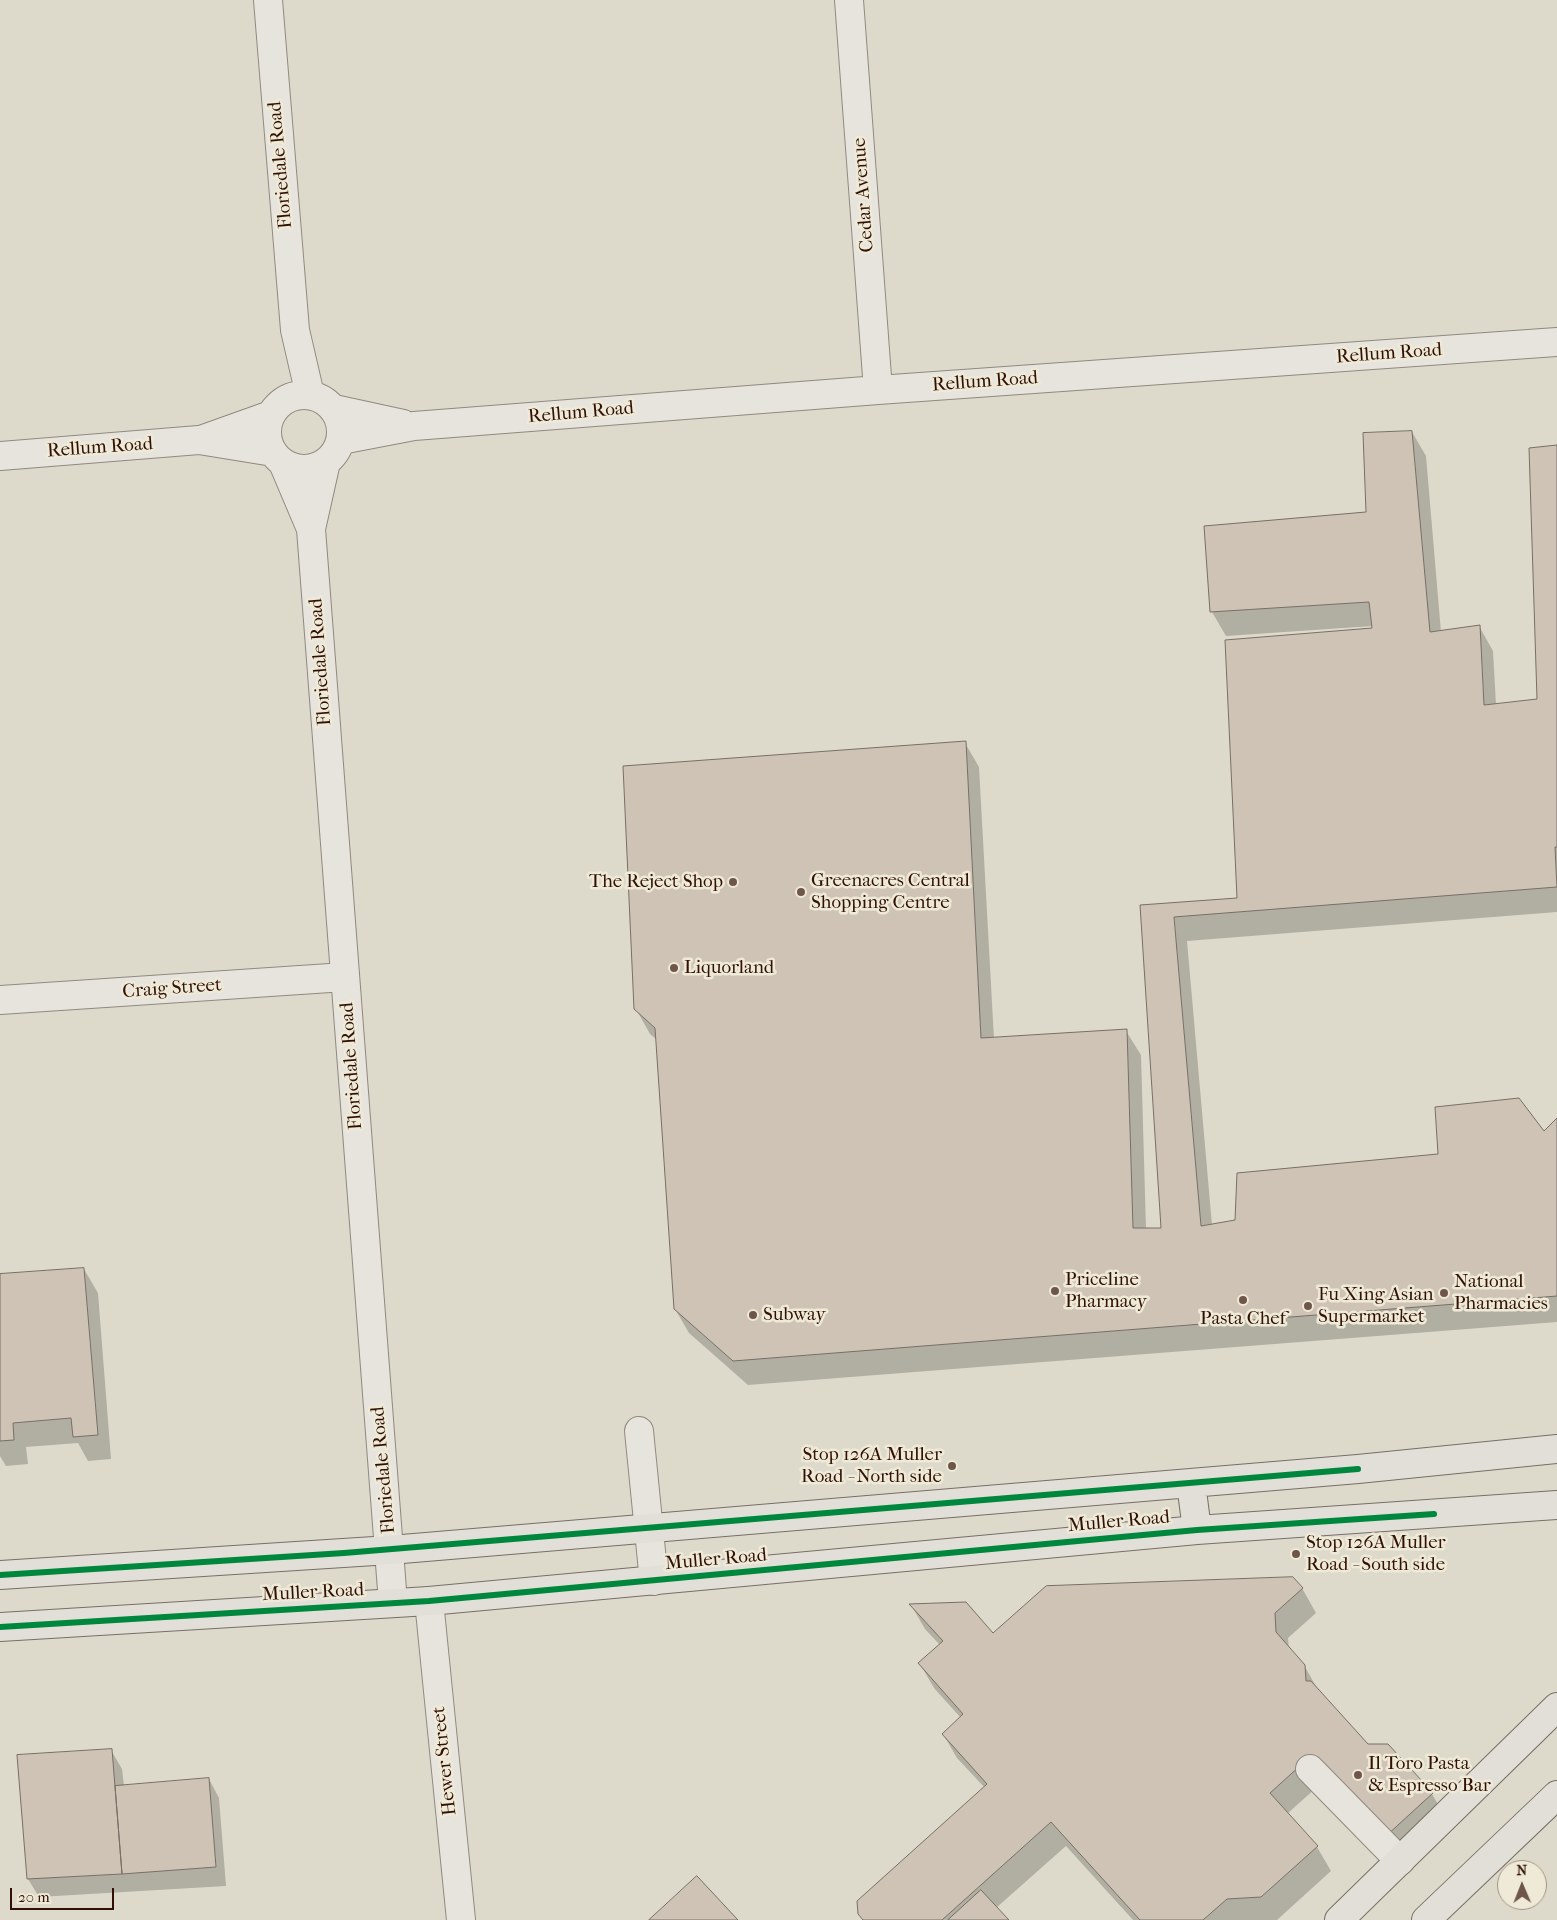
<!DOCTYPE html>
<style>
body{margin:0}
#map{position:relative;width:1557px;height:1920px;overflow:hidden;background:#dedacb;font-family:"IM FELL French Canon",serif}
canvas{display:block}
.north{position:absolute;left:1497px;top:1860px;width:50px;height:50px;box-sizing:border-box;background:#efead8;border:1px solid #a39384;border-radius:50%;rotate:359deg;font-size:14px;font-weight:700;line-height:20px;text-align:center;color:#311105}
.north::after{content:'';display:block;margin:auto;width:18px;height:22px;background:#6e574a;clip-path:polygon(50% 0,100% 100%,50% 72%,0 100%)}
.scale{position:absolute;left:10px;top:1888px;width:104px;height:22px;box-sizing:border-box;border:2px solid #311105;border-top:0;padding-left:6px;font-size:15px;line-height:18px;white-space:nowrap;color:#311105;-webkit-text-stroke:4px #efead8;paint-order:stroke}
</style>
<div id="map">
<canvas width="1557" height="1920"></canvas>
<div class="north">N</div>
<div class="scale">20 m</div>
</div>
<script>
const context = document.querySelector('canvas').getContext('2d');
context.lineJoin = 'round';
function fillPath(path, color) { context.fillStyle = color; context.fill(path, 'evenodd'); }
function strokePath(path, color, width, dash) { context.strokeStyle = color; context.lineWidth = width; context.lineCap = dash ? 'butt' : 'round'; context.setLineDash(dash || []); context.stroke(path); }
function write(font, color, halo, rows, align = 'center') {
  context.font = font + ' "IM FELL French Canon",serif'; context.lineWidth = 5; context.setLineDash([]); context.textBaseline = 'middle'; context.strokeStyle = halo; context.fillStyle = color; for (const [text, x, y, turn = 0] of rows) {
    context.save(); context.translate(x, y); context.rotate((+turn || 0) * Math.PI / 180); context.textAlign = isNaN(turn) ? turn : align; if (halo) context.strokeText(text, 0, 0); context.fillText(text, 0, 0); context.restore();
  }
}
fillPath(new Path2D(`
 M1412 432 1426 456 1441 632 1479 626 1493 651 1496 705 1538 700 1557 446V912L1187 941 1212 1225 1236 1221 1439 1155 1544 1133 1557 1120V1322L748 1385 689 1333 675 1309 657 1040 650 1034 636 1009 965 743 979 767 994 1039 1126 1031 1141 1055 1146 1229H1163L1141 906 1238 899 1373 629V626L1226 636 1212 612 1367 513Z
 M84 1269 98 1293 111 1459 88 1461 78 1443 26 1447 28 1464 6 1466 0 1456V1275Z
 M1302 1588 1316 1613 1288 1638 1289 1649 1304 1665 1318 1690 1368 1746 1432 1794 1446 1818 1400 1859 1327 1778 1287 1814 1317 1847 1331 1871 1277 1920H1133L1066 1846 996 1908 1007 1920H863L859 1913 985 1788 957 1758 943 1734 961 1718 934 1688 920 1664 940 1645 925 1629 911 1605 993 1634Z
 M111 1750 122 1769 124 1786 209 1779 219 1798 226 1886 39 1897 28 1879 18 1757Z`), '#0003');
const building = new Path2D(`
 M1412 431 1430 632 1480 625 1484 705 1537 699 1529 448 1557 445V847H1555L1557 887 1174 917 1201 1226 1235 1220 1237 1173 1438 1154 1435 1107 1519 1098 1544 1131 1557 1118V1296L733 1361 674 1309 655 1028 634 1009 623 766 966 741 981 1038 1127 1029 1133 1228H1161L1140 905 1237 898 1225 640 1372 628 1369 602 1210 612 1204 526 1366 512 1363 433Z
 M84 1268 98 1435 73 1437 71 1418 13 1423 14 1440 0 1441V1274Z
 M1293 1577 1303 1588 1275 1613 1276 1632 1305 1665 1306 1681H1311L1368 1744H1388L1433 1793 1386 1836 1312 1755 1270 1793 1318 1846 1261 1897 1227 1899 1203 1920H1140L1051 1822 942 1920H863L858 1914 857 1901 987 1784 942 1734 963 1714 918 1663 943 1641 909 1604 966 1602 993 1633 1046 1586Z
 M112 1749 122 1874 27 1879 17 1755Z
 M209 1778 216 1867 122 1874 115 1786Z
 M697 1876 738 1920H649Z
 M981 1890 1009 1920H948Z`);
fillPath(building, '#cfc3b6');
strokePath(building, '#776f66', 1);
const minor = new Path2D(`
 M268 0 295 330 310 395
 M849 0 878 390
 M267 432a37 37 0 1 1 74 0a37 37 0 1 1-74 0Z
 M334 409 403 424
 M201 440 271 415
 M341 440 414 426 878 390 1557 342
 M0 456 199 440 273 452
 M326 462 311 529 393 1603
 M283 463 311 529
 M0 1000 345 977
 M639 1431 654 1581
 M429 1601 461 1920
 M1310 1769 1400 1861`);
const major = new Path2D(`
 M1191 1483 1197 1530
 M0 1575 390 1550 1358 1469 1557 1449
 M0 1627 429 1601 1197 1530 1557 1505`);
const highway = new Path2D(`
 M1339 1920 1557 1707
 M1426 1920 1557 1795`);
strokePath(minor, '#908980', 30);
strokePath(major, '#776f66', 30);
strokePath(highway, '#776f66', 30);
strokePath(minor, '#e6e4dc', 28);
strokePath(major, '#e1dfd7', 28);
strokePath(highway, '#e1dfd7', 28);
strokePath(new Path2D(`
 M0 1575 344 1553 1358 1469
 M0 1627 429 1601 1197 1530 1434 1514`), '#00873e', 6);
for (const [x, y, r, color] of [
 [733,882,5,"#6e574a"],
 [801,892,5,"#6e574a"],
 [674,968,5,"#6e574a"],
 [1055,1291,5,"#6e574a"],
 [1444,1293,5,"#6e574a"],
 [1243,1300,5,"#6e574a"],
 [1308,1306,5,"#6e574a"],
 [753,1315,5,"#6e574a"],
 [952,1466,5,"#6e574a"],
 [1296,1554,5,"#6e574a"],
 [1358,1775,5,"#6e574a"]
]) { const dot = new Path2D(); dot.arc(x, y, r, 0, 2 * Math.PI); context.fillStyle = color; context.fill(dot); strokePath(dot, '#efead8', 2); }
write('19px', '#311105', '#efead8', [
 ["Floriedale Road",281,165,-95],
 ["Cedar Avenue",864,195,-94],
 ["Rellum Road",1389,354,-4],
 ["Rellum Road",985,382,-4],
 ["Rellum Road",581,413,-5],
 ["Rellum Road",100,448,-4],
 ["Floriedale Road",321,662,-94],
 ["Craig Street",172,989,-4],
 ["Floriedale Road",352,1066,-94],
 ["Floriedale Road",384,1470,-95],
 ["Muller Road",1119,1522,-5],
 ["Muller Road",716,1560,-5],
 ["Muller Road",313,1593,-3],
 ["Hewer Street",445,1761,-96]
]);
write('19px', '#311105', '#efead8', [
 ["Greenacres Central",811,881],
 ["Shopping Centre",811,903],
 ["The Reject Shop",723,882,"right"],
 ["Liquorland",684,968],
 ["Priceline",1065,1280],
 ["Pharmacy",1065,1302],
 ["National",1454,1282],
 ["Pharmacies",1454,1304],
 ["Fu Xing Asian",1318,1295],
 ["Supermarket",1318,1317],
 ["Subway",763,1315],
 ["Pasta Chef",1243,1319,"center"],
 ["Stop 126A Muller",942,1455,"right"],
 ["Road - North side",942,1477,"right"],
 ["Stop 126A Muller",1306,1543],
 ["Road - South side",1306,1565],
 ["Il Toro Pasta",1368,1764],
 ["& Espresso Bar",1368,1786]
], 'left');
</script>
